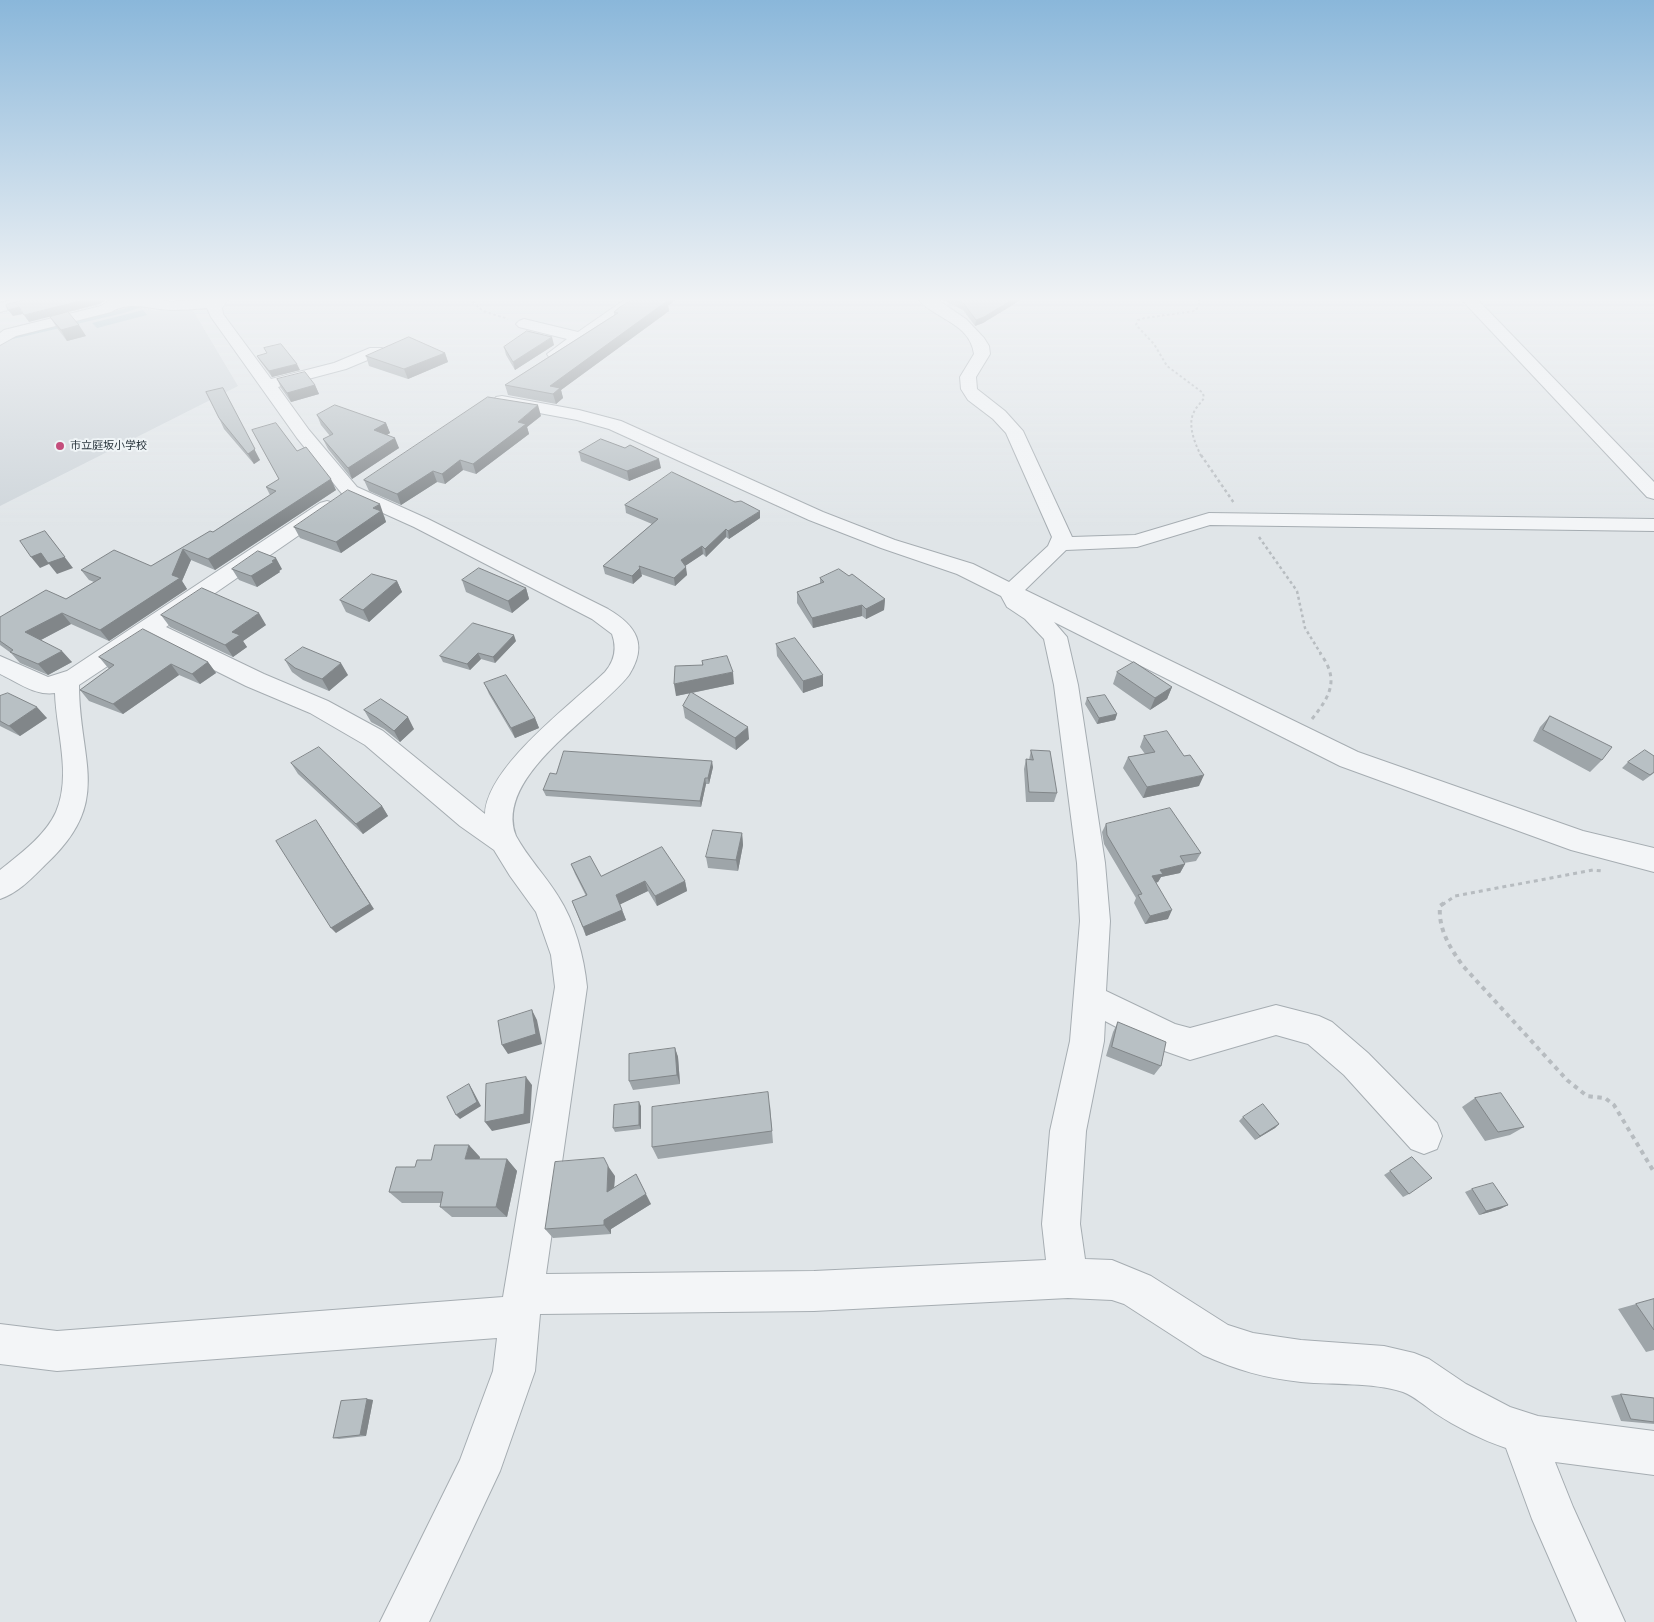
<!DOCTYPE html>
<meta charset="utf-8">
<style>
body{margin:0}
canvas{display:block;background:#e0e5e8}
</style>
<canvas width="1654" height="1622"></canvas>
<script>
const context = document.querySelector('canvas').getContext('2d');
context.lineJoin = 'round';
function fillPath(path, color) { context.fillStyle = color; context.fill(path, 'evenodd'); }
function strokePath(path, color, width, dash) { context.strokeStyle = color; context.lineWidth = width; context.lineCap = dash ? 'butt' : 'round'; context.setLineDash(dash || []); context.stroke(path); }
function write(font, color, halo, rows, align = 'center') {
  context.font = font + ' "Alegreya Sans","Noto Sans JP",sans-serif'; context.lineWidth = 4; context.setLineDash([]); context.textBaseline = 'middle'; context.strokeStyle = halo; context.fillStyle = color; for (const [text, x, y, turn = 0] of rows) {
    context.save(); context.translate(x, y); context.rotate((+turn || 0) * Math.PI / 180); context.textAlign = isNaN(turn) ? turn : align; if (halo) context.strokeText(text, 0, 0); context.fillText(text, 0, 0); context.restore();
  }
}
fillPath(new Path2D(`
 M138 307 155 311 192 309 238 386 0 506V345L10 340Z`), '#ced5da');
fillPath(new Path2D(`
 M143 310 147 315 97 328 92 323Z`), '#9ebbc6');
strokePath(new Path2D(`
 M0 340 123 311 138 306 142 302`), '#9ebbc6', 4);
const minor = new Path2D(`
 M20 298H46L44 301 0 312V303Z
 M113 298H152L170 302 229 298 222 308 223 314 271 379 334 363 370 348H382L384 351 382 354 346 369 278 387 309 430 357 487 428 519 608 609C637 626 648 645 629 675 597 716 493 776 516 836 528 858 545 875 558 896 575 922 584 957 587 987L546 1274 814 1271 1046 1260 1042 1224 1050 1131 1070 1041 1080 921 1077 863 1054 685 1044 639 1025 619 1007 607 1001 596 957 574 881 548 809 520 609 429 577 420 496 405 493 401 496 397 502 396 579 410 621 421 823 512 895 540 973 564 1009 582 1048 546 1052 537 1006 433 993 419 968 400 961 389 960 377 974 354C970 322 933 319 917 298H935L966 319 984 338 989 346 990 354 976 377 977 389 1005 411 1023 431 1072 537 1135 535 1209 513 1654 519V531L1210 525 1137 547 1066 550 1025 590 1358 752 1583 831 1654 848V872L1571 850 1340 766 1054 622 1067 637 1078 685 1105 863 1110 921 1106 991 1175 1024 1190 1028 1276 1005 1319 1016 1332 1022 1368 1053 1437 1123 1442 1136 1437 1149 1424 1154 1411 1149 1344 1075 1308 1044 1276 1035 1190 1060 1156 1048 1105 1021 1104 1041 1086 1131 1080 1224 1085 1259 1112 1260 1151 1276 1228 1325 1253 1333 1301 1340 1384 1346 1414 1353 1429 1359 1466 1384 1510 1407 1538 1416 1654 1431V1475L1555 1462 1573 1507 1625 1622H1577L1532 1519 1506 1448C1482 1440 1456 1427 1435 1413 1425 1406 1414 1396 1403 1392 1371 1382 1334 1385 1301 1382 1264 1378 1237 1370 1203 1355L1124 1304 1112 1300 1068 1298 814 1311 540 1314 535 1371 500 1471 429 1622H380L460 1460 493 1371 497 1338 57 1371 0 1364V1324L57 1331 503 1297 555 987 551 955 536 912 510 876 494 850 460 826 365 745 310 713 246 686 150 638 79 685C79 762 114 802 45 865 32 878 18 893 0 899V870C20 854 45 836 56 812 72 775 56 731 55 693 35 696 17 682 0 674V656L48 677 67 671 320 503 327 501 334 503 337 507 334 511 166 627 264 674 328 701 383 731 485 814C487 766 572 704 605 672 615 660 617 648 612 634L592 619 414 527 343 495 297 438 211 317 207 308C195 309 183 310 172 310 151 310 131 300 111 312L16 336 0 345V333L4 330 101 306Z
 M627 298H644L561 357H549L547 354 567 339 519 327 516 324 519 321 524 319 578 332Z
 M1460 298H1476L1654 482V499L1647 497Z`);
strokePath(minor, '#a6adb2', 2);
strokePath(new Path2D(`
 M469 298 483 311 508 319
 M1199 298V305L1195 311 1145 318 1138 320 1136 325 1154 344 1167 366 1203 393 1204 398C1201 403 1196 407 1194 412 1187 425 1195 443 1201 456`), '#b7bcc0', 2, [2.5, 2.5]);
strokePath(new Path2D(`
 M1201 455 1234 503
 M1259 537 1297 591 1305 628 1321 654`), '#b7bcc0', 2.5, [3, 3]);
strokePath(new Path2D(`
 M1312 719C1330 696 1340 680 1320 653
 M1442 905 1455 896 1593 870 1602 871`), '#b7bcc0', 3, [4, 4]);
strokePath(new Path2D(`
 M1444 903 1440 906C1438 929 1450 948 1463 966L1567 1080 1587 1096 1605 1098 1614 1105 1654 1172`), '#b7bcc0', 4, [4.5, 4.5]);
fillPath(minor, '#f3f5f7');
fillPath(new Path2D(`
 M938 298H1024L983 323 975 326 963 310Z
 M668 306 669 311 561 390 563 398 556 404 508 395 505 385 614 315V312Z
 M50 317 86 336 67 341 57 328Z
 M554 345 515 370 506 355 504 347Z
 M445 353 448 362 408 379 369 366 366 356Z
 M257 356 300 370 272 377 260 361Z
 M277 379 315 385 319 394 291 402 281 388Z
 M317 415 386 423 390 433 387 435 399 448 352 479 328 449 323 439 330 436 321 425Z
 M541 416 527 427 529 434 476 474 463 470 445 484 437 482 401 505 369 491 364 480Z
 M219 418 260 460 254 464 224 429Z
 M252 430 297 451 336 490 215 570 191 560 182 581 187 589 109 641 71 624 41 640 72 662 48 675 20 663 11 653 0 645V617L66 599 94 582 89 580 81 570 151 566 213 532 270 495 266 487 279 479Z
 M579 452 661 468 629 481 581 461Z
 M625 505 760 518 729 539 726 537 706 557 703 554 685 566 687 575 675 586 641 574 642 576 633 584 605 574 603 566 652 524 626 513Z
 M384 516 386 522 341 553 300 538 294 527Z
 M232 569H282L279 571 280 572 257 587 239 580Z
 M849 576 885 599 884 610 866 619 862 616 813 628 797 603V592L820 583V578Z
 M462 580 526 588 529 599 512 613 466 592Z
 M397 581 402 592 369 622 346 612 340 600Z
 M161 615 266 625 243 641 247 647 233 657 170 627Z
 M516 641 495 663 481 659 470 670 443 662 440 656Z
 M776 644 823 686 803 693 777 656Z
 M99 657 208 662 216 673 200 684 179 675 123 714 89 701 80 690 109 669Z
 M285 660 348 675 329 691 303 680 292 672Z
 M702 661 734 684 692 693 749 739 736 750 685 718 683 706 691 693 676 696 702 665Z
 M1117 672 1172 687 1167 699 1150 710 1113 684Z
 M484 683 535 718 539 728 515 738 489 694Z
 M0 696 47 718 20 736 0 726Z
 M1087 698 1117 714 1115 720 1097 724 1085 704Z
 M364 710 414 729 400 742 384 729 371 722Z
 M1550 716 1602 760 1590 772 1533 741 1540 727Z
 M1144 736 1199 786 1143 798 1123 768 1128 757 1145 754 1140 747Z
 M1031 750 1057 793 1054 802H1026L1024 769 1026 759 1029 760Z
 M1628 762 1654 773 1643 781 1622 768Z
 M291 763 382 806 388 816 363 834 298 774Z
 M713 767 709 784H706L701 807 546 796 543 790 556 774Z
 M1106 824 1201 853 1196 861 1184 863 1185 864 1180 873 1161 877 1158 882 1156 883 1168 919 1145 924 1134 903 1136 898 1104 844 1102 832Z
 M742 833 743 845 738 871 708 868 706 857Z
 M571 864 601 876 685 881 687 891 657 906 648 891 620 904 626 920 586 936 572 901 586 896 575 874Z
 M1118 1022 1161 1066 1154 1075 1106 1056 1113 1032Z
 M675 1048 678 1057 680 1084 633 1090 629 1081Z
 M1475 1098 1524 1127 1510 1135 1485 1141 1462 1107Z
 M770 1105 773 1143 658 1159 652 1147Z
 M641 1106V1129L615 1132 613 1128Z
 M1243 1117 1279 1124 1275 1128 1255 1140 1239 1121Z
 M480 1157 479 1159H507L517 1171 507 1217H452L440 1207 441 1203H402L389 1192 415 1167Z
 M1412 1157 1409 1194 1403 1197 1384 1175Z
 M615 1176 614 1187 651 1204 611 1229V1234L553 1238 545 1229Z
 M1472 1189 1508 1205 1500 1209 1479 1215 1465 1192Z
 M1654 1299V1350L1646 1352 1618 1309Z
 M1621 1394 1654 1398V1424L1621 1421 1611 1396Z
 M367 1399 373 1400 366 1436 339 1439 333 1438Z`), '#9ea5a9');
fillPath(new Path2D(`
 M92 298H103L105 301 100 304 29 322 24 315Z
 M664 298H678L668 306 669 311 561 390 563 398 556 404 553 394 550 386Z
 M1015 298H1024L983 323 975 326 976 320Z
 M19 307 23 314 13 316 8 310Z
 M79 325 86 336 67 341 61 330Z
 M552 337 554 345 515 370 513 362Z
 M445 353 448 362 408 379 404 369Z
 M297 364 300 370 272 377 269 371Z
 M315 385 319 394 291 402 287 393Z
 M223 388 260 460 254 464 248 454Z
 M538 405 541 416 527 427 529 434 476 474 473 464 518 422Z
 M386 423 390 433 378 440 374 430Z
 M395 438 399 448 352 479 348 468Z
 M659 459 661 468 629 481 627 471Z
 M460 460 463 470 445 484 442 474Z
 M433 471 437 482 401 505 397 494Z
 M331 479 336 490 215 570 208 559Z
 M380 504 386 522 341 553 336 542 373 508Z
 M760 511V518L729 539 728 531Z
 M726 529V537L706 557 705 549Z
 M45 531 73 568 57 574 49 564 40 568 31 557Z
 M702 546 703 554 682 568 681 560Z
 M183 549 191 560 182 581 187 589 109 641 100 630 172 575Z
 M276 558 282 569 279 571 280 572 257 587 251 576Z
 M686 567 687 575 675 586 674 578Z
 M640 568 642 576 633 584 632 576Z
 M397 581 402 592 369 622 363 610Z
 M526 588 529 599 512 613 508 601Z
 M885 599 884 610 866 619V609Z
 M862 605V616L813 628 812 618Z
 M62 613 71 624 35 643 25 632Z
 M259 613 266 625 243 641 247 647 233 657 225 645 232 632Z
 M514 635 516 641 495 663 493 657Z
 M62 651 72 662 48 675 38 664Z
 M478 653 481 659 470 670 467 664Z
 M208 662 216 673 200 684 192 674Z
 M341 663 348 675 329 691 322 679Z
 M171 664 179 675 123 714 113 704Z
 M733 672 734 684 676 696 674 684Z
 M823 675V686L803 693V681Z
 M1172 687 1167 699 1150 710 1155 698Z
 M37 707 47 718 20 736 9 726Z
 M1117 714 1115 720 1097 724 1099 718Z
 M408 717 414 729 400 742 394 731Z
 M535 718 539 728 515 738 511 728Z
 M748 727 749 739 736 750 735 738Z
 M712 761 713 767 709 784 708 778Z
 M1204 775 1199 786 1143 798 1147 787Z
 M705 778 706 784 701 807 700 801Z
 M382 806 388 816 363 834 356 824Z
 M320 826 374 909 336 933 331 928Z
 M742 833 743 845 738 871 736 860Z
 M1185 864 1180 873 1161 877 1158 882 1148 884 1152 876 1160 870Z
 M645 881 648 891 619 905 616 895Z
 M685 881 687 891 657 906 655 896Z
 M622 910 626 920 586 936 583 927Z
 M1172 910 1168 919 1145 924 1150 916Z
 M532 1010 537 1020 542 1044 508 1054 502 1045Z
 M675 1048 678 1057 680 1084 677 1075Z
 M526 1077 532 1085 530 1123 492 1131 485 1122Z
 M469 1084 472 1089 481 1106 460 1119 456 1115Z
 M639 1102 641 1106V1129L639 1125Z
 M1279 1124 1275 1128 1255 1140 1260 1136Z
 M469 1145 480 1157 477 1171 465 1159Z
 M507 1159 517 1171 507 1217 496 1207Z
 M608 1166 615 1176 613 1202 607 1192Z
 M636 1174 651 1204 611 1229V1234L604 1225V1220Z
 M1508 1205 1500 1209 1479 1215 1486 1211Z
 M367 1399 373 1400 366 1436 360 1435Z`), '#818689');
const building = new Path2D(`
 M31 298H92L24 315 19 307 8 310 6 305Z
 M636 298H664L662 300 667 301 550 386 560 388 553 394 505 385 618 313 614 312 620 307Z
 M952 298H1015L984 317 976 320 964 304Z
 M68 312 79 325 61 330 50 317Z
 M527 331 552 337 513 362 504 347Z
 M409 337 445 353 404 369 366 356Z
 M281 344 297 364 269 371 257 356 267 353 264 348Z
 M305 372 315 385 287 393 277 379Z
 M223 388 255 449 248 454 219 418 206 392Z
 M488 397 538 405 518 422 526 424 473 464 460 460 442 474 433 471 397 494 364 480Z
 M335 405 386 423 374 430 395 438 348 468 323 439 333 434 317 415Z
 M276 423 297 451 306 447 331 479 208 559 183 549 172 575 180 578 100 630 62 613 25 632 62 651 38 664 10 652 13 650 0 641V617L46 590 66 599 101 578 81 570 114 550 151 566 210 531 213 532 276 491 266 487 279 479 252 430Z
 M601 439 625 448 630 445 659 459 627 471 579 452Z
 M672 472 735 502 741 501 760 511 728 531 726 529 705 549 702 546 681 560 686 567 674 578 639 566 640 568 632 576 603 566 658 519 625 505Z
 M348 490 380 504 373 508 381 511 336 542 294 527Z
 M45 531 65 557 48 563 41 553 31 557 20 541Z
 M258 551 276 558 272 561 274 562 251 576 232 569Z
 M479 568 526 588 508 601 462 580Z
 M839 569 849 576 852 574 885 599 866 609 862 605 812 618 797 592 824 582 820 578Z
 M372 574 397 581 363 610 340 600Z
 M202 588 259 613 232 632 240 635 225 645 161 615Z
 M473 623 514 635 493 657 478 653 467 664 440 656Z
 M143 629 208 662 192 674 171 664 113 704 80 690 114 665 99 657Z
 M795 638 823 675 803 681 776 644Z
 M303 647 341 663 322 679 295 668 285 660Z
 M727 656 733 672 674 684 675 666 703 665 702 661Z
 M1134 662 1172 687 1155 698 1117 672Z
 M506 675 535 718 511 728 484 683Z
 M691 692 748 727 735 738 683 706Z
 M8 693 37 707 9 726 0 721V696Z
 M1105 695 1117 714 1099 718 1087 698Z
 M381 699 408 717 394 731 377 718 364 710Z
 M1550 716 1612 747 1602 760 1543 730Z
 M1167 731 1184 756 1190 755 1204 775 1147 787 1128 757 1155 752 1144 736Z
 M319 747 382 806 356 824 291 763Z
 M1031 750 1050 751 1057 793 1029 792 1026 759 1033 760Z
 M1645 750 1654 756V772L1650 775 1628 762Z
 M564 751 712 761 708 778H705L700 801 543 790 550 773 556 774Z
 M1170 808 1201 853 1180 856 1185 864 1160 870 1163 874 1152 876 1172 910 1150 916 1138 895 1142 894 1107 835 1106 824Z
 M316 820 370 904 331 928 276 841Z
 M713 830 742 833 736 860 706 857Z
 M662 847 685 881 655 896 645 881 616 895 622 910 583 927 572 901 587 895 571 864 590 856 601 876Z
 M532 1010 536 1034 502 1045 498 1021Z
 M1118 1022 1166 1042 1161 1066 1112 1047Z
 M675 1048 677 1075 629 1081V1054Z
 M526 1077 524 1114 485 1122 486 1084Z
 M469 1084 477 1102 456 1115 447 1097Z
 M768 1092 772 1131 652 1147V1107Z
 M1501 1093 1524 1127 1498 1132 1475 1098Z
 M639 1102V1125L613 1128 614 1105Z
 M1263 1104 1279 1124 1260 1136 1243 1117Z
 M435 1145H469L465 1159H507L496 1207H440L443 1192H389L396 1167H415L417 1160H431Z
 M1412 1157 1432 1178 1409 1194 1390 1171Z
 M604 1158 608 1166 607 1192 636 1174 646 1194 604 1220V1225L545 1229 555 1162Z
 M1493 1183 1508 1205 1486 1211 1472 1189Z
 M1654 1299V1330L1636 1304Z
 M1621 1394 1654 1398V1422L1631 1419Z
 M367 1399 360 1435 333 1438 341 1401Z`);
fillPath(building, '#b8c0c4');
strokePath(building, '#818689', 1);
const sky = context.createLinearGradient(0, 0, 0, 526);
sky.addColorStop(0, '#8ab7da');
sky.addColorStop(0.57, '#f1f3f5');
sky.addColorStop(1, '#f1f3f500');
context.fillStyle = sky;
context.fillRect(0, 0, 1654, 526);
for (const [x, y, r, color] of [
 [60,446,5,"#c44e7c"]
]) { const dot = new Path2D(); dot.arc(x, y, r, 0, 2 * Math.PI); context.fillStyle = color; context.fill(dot); strokePath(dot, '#eff4f6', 2); }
write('11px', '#2a363e', '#eff4f6', [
 ["市立庭坂小学校",70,446]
], 'left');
</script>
